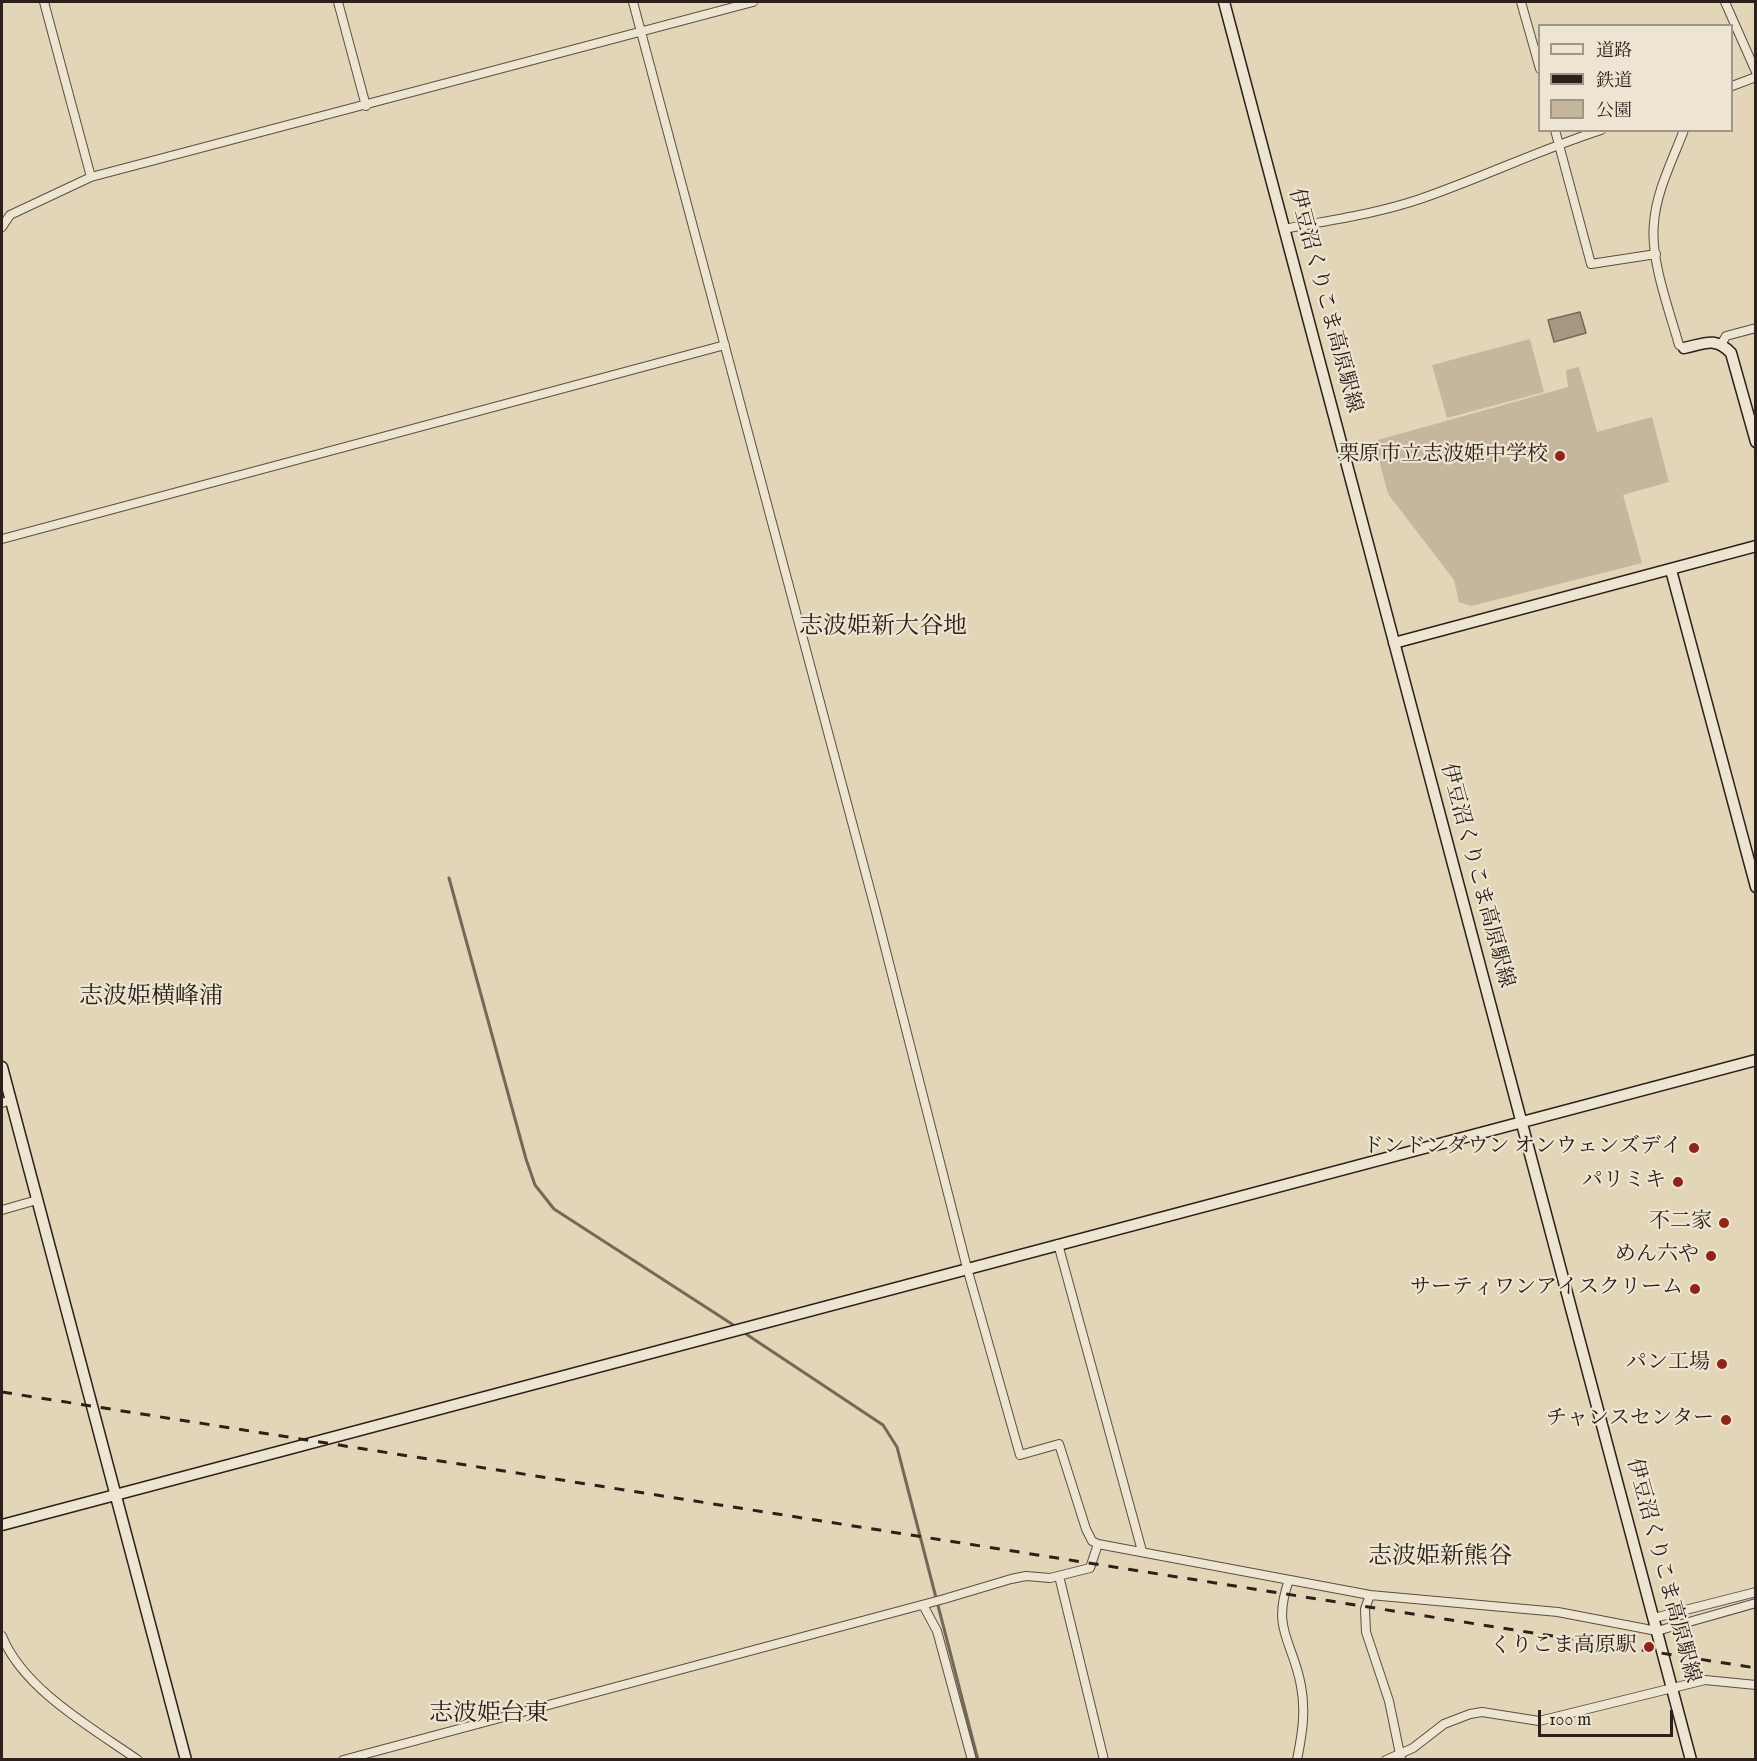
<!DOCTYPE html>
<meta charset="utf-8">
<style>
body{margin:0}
#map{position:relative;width:1757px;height:1761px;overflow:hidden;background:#e3d6b8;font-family:"IM FELL English","Noto Serif JP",serif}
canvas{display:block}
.frame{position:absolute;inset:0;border:3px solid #2c201b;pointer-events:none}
.legend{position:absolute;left:1538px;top:24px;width:195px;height:108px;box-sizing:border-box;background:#ede4d1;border:2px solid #a09688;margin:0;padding:8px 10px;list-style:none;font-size:18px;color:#2c201b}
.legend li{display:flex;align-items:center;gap:12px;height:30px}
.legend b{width:30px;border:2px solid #a09688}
.scale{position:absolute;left:1538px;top:1710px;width:135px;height:27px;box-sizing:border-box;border:3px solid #2c201b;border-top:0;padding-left:8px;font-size:18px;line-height:21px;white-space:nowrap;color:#2c201b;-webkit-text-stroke:4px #ede4d1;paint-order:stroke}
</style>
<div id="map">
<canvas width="1757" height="1761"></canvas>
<div class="frame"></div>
<ul class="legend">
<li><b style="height:8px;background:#ede4d1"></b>道路</li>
<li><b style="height:8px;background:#2c201b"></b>鉄道</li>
<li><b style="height:16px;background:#c4b79d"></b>公園</li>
</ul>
<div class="scale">100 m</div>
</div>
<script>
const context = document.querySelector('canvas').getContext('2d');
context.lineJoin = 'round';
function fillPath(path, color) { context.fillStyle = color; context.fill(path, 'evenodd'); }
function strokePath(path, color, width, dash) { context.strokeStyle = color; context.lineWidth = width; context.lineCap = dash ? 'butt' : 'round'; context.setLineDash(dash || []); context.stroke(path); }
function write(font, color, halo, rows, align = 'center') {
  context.font = font + ' "IM FELL English","Noto Serif JP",serif'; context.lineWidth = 4.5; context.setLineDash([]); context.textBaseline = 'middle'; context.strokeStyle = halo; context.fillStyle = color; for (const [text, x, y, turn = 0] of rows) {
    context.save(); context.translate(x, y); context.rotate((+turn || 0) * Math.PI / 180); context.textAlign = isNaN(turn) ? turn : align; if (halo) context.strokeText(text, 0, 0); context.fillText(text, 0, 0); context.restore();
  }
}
fillPath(new Path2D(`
 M1530 339 1544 392 1447 418 1432 365Z
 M1579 367 1597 432 1652 417 1669 482 1623 495 1642 563 1471 606 1459 602 1454 580 1388 494 1374 441 1568 387 1566 370Z`), '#c4b79d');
const water = new Path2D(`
 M1580 312 1586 333 1554 342 1548 320Z`);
fillPath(water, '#a59883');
strokePath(water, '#756859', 1.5);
strokePath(new Path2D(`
 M449 878 526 1159 535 1185 554 1209 735 1326
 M743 1332 883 1425 897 1447 978 1760`), '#756859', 3);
const street = new Path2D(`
 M44 2 91 177
 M338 2 366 106
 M633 2 876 912 967 1268 1020 1455 1059 1444 1086 1529 1092 1541 1098 1544 1370 1595 1558 1612 1657 1631 1756 1603
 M1521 2 1540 69
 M1725 2 1756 72
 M1732 86 1756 77
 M1555 130 1591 264 1656 254
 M1684 130C1673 159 1656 192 1654 223 1650 260 1669 309 1679 345L1684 348
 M2 227 10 215 91 177 753 2
 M1284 229C1330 220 1376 214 1420 199 1481 178 1539 150 1601 130
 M1722 343 1726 336 1756 328
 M2 539 725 345
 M2 1103 11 1100
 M2 1210 37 1200
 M1058 1244 1142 1551
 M1059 1576 1104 1760
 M1289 1580C1271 1630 1293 1641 1301 1686 1306 1711 1302 1735 1297 1760
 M1370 1595 1365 1609 1366 1632 1389 1701 1401 1759
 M923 1605 937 1631 972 1760
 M1654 1618 1756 1592
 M2 1636C23 1689 92 1728 138 1760
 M343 1760 944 1599 1011 1579 1026 1576 1050 1578 1090 1568 1098 1544
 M1386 1760 1413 1748 1444 1724 1470 1714 1482 1712 1539 1721 1705 1680 1756 1685`);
const secondary = new Path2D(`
 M1224 2 1691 1760
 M1684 348C1704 344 1715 336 1731 353L1756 442
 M1671 570 1756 887
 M1394 643 1756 546
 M2 1067 186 1760
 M2 1525 1756 1060`);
strokePath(street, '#5a4e42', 10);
strokePath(secondary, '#2c201b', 13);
strokePath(street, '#ede4d1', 8);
strokePath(secondary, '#ede4d1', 10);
strokePath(new Path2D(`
 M2 1392 1756 1668`), '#2c201b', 3, [10, 10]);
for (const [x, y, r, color] of [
 [1560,456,6,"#8f2418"],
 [1694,1148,6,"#8f2418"],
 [1678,1182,6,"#8f2418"],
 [1724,1223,6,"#8f2418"],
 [1711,1256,6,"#8f2418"],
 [1695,1289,6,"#8f2418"],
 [1722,1364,6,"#8f2418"],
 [1726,1420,6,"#8f2418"],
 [1649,1647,6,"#8f2418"]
]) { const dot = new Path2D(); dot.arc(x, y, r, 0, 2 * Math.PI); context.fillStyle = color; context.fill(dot); strokePath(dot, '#ede4d1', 2); }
write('21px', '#2c201b', '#ede4d1', [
 ["伊豆沼くりこま高原駅線",1324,301,75],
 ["伊豆沼くりこま高原駅線",1476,876,75],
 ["伊豆沼くりこま高原駅線",1662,1571,75]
]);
write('21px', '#2c201b', '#ede4d1', [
 ["栗原市立志波姫中学校",1548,456],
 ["ドンドンダウン オンウェンズデイ",1682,1148],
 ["パリミキ",1666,1182],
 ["不二家",1712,1223],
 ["めん六や",1699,1256],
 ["サーティワンアイスクリーム",1683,1289],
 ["パン工場",1710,1364],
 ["チャンスセンター",1714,1420],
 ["くりこま高原駅",1637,1647]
], 'right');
write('24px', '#2c201b', '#ede4d1', [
 ["志波姫新大谷地",883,628],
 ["志波姫横峰浦",151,998],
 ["志波姫新熊谷",1440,1558],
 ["志波姫台東",489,1715]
]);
</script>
